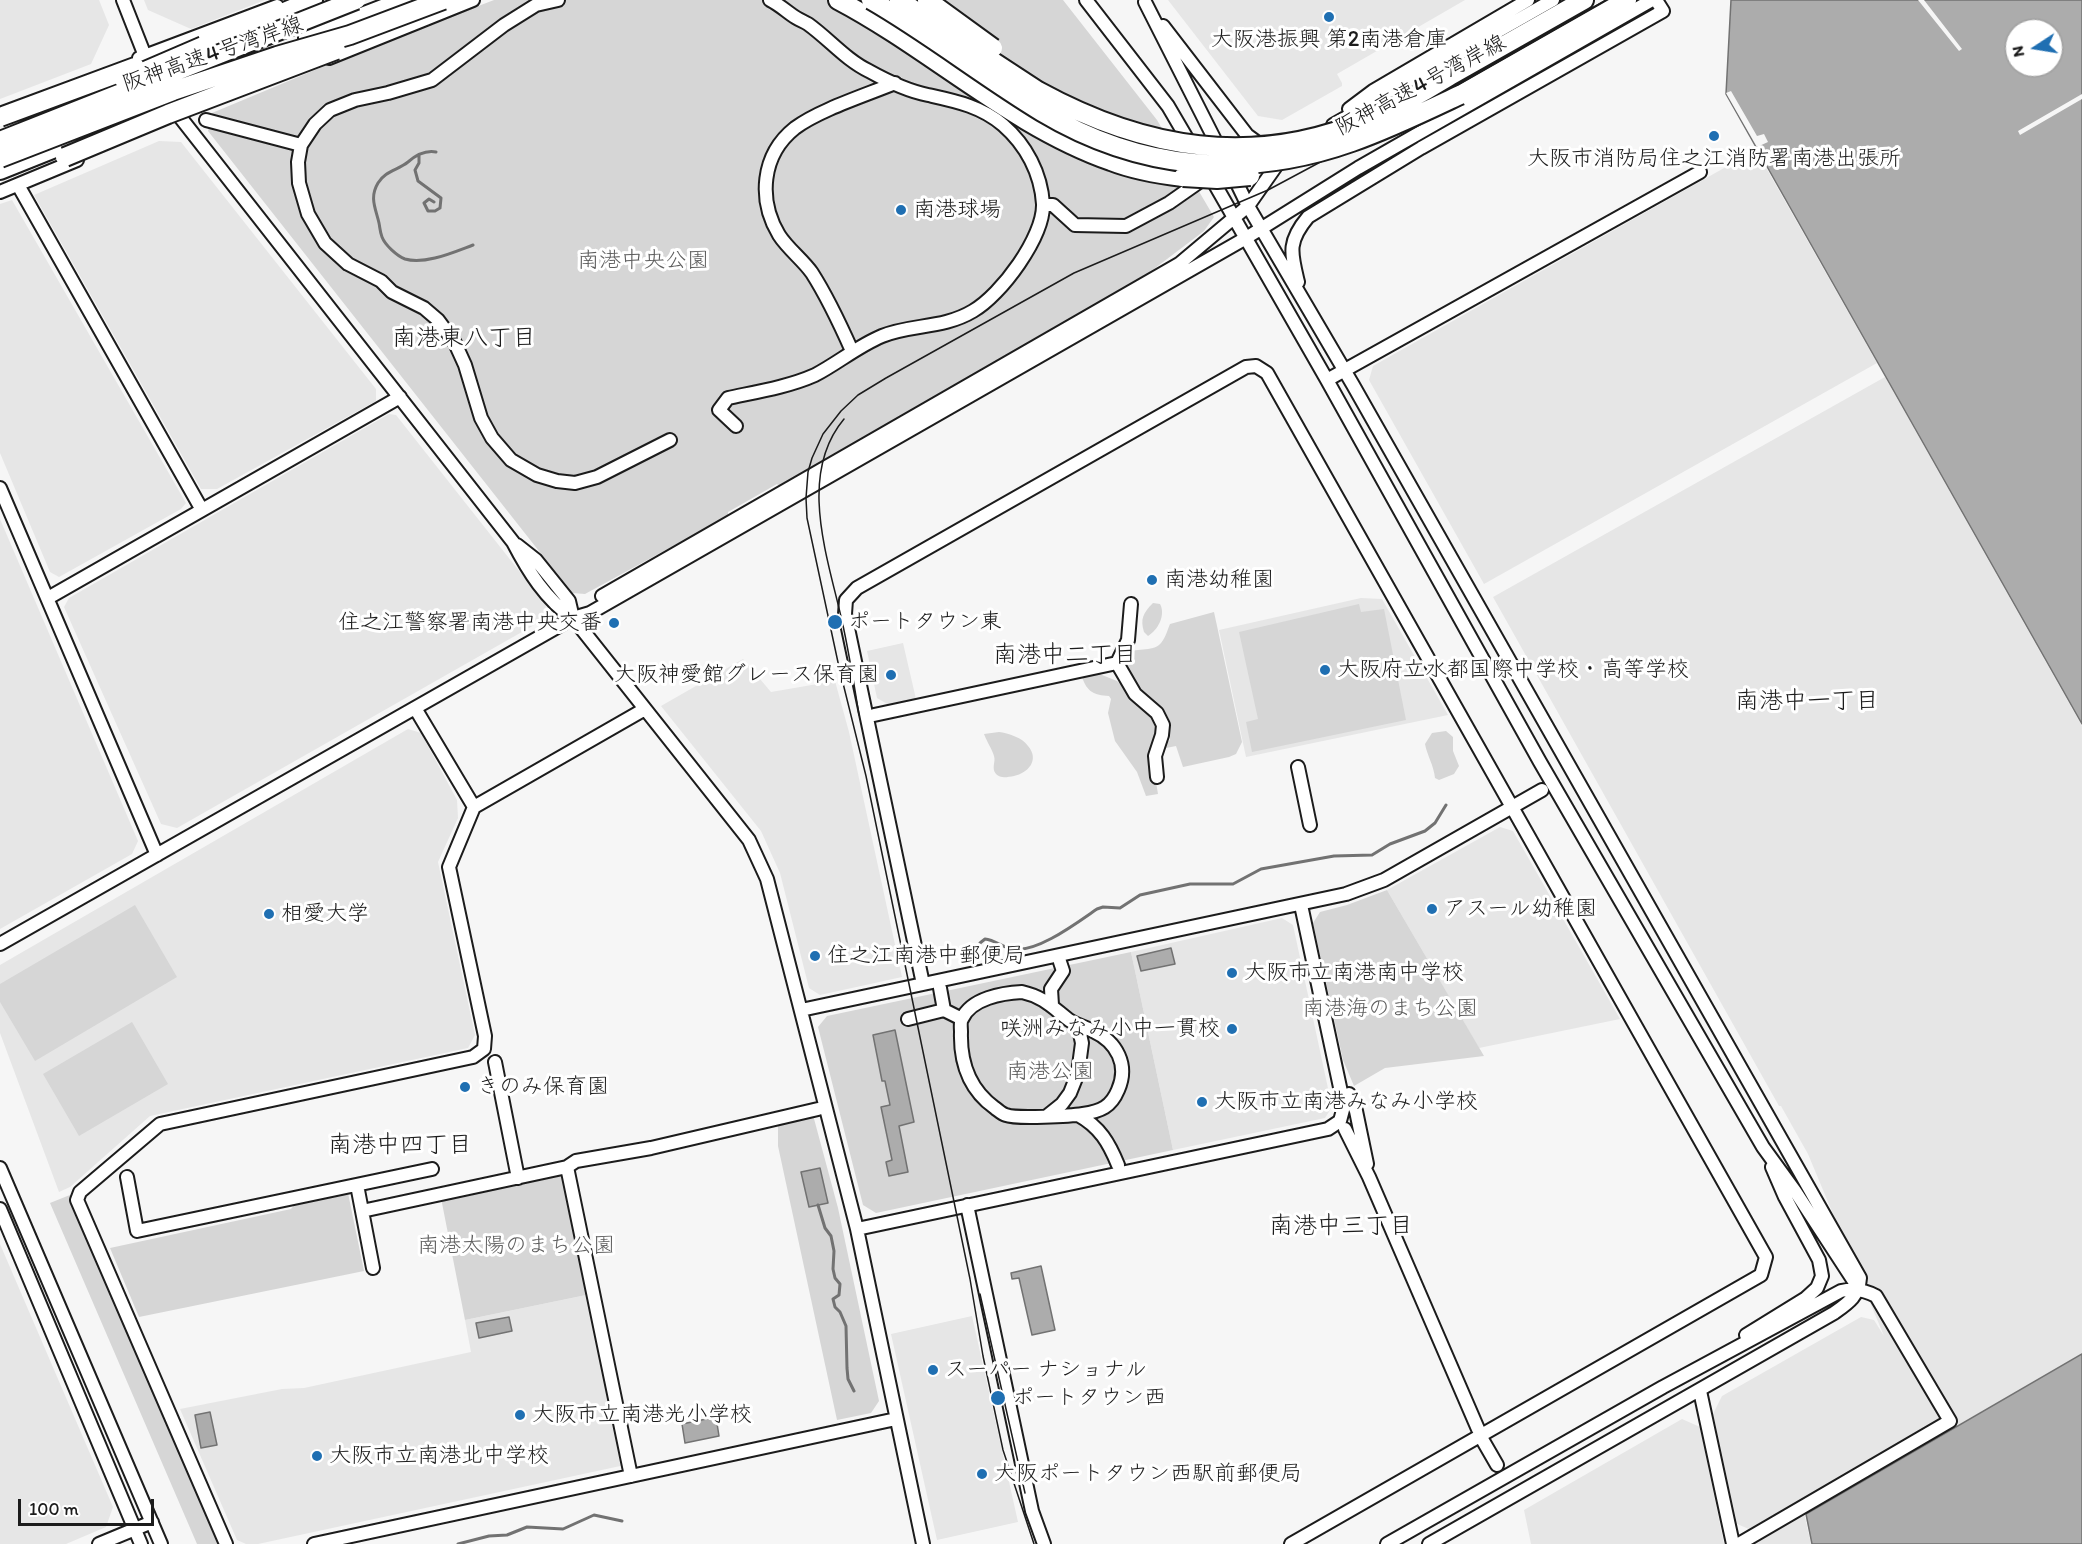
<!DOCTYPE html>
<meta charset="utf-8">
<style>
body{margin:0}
#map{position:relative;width:2082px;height:1544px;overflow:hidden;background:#f6f6f6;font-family:Itim,sans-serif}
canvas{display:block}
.north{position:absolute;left:2004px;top:18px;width:60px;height:60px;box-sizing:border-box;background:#fff;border:2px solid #a4a4a4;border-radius:50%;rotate:258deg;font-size:16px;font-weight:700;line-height:24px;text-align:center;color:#1c1c1c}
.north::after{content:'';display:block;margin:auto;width:21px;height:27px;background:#1f6fb2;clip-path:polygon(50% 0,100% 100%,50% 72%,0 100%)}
.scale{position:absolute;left:18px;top:1499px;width:136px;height:27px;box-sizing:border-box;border:3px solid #1c1c1c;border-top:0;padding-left:8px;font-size:18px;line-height:21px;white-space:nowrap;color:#1c1c1c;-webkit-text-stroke:4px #fff;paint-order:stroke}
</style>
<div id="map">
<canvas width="2082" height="1544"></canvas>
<div class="north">N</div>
<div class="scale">100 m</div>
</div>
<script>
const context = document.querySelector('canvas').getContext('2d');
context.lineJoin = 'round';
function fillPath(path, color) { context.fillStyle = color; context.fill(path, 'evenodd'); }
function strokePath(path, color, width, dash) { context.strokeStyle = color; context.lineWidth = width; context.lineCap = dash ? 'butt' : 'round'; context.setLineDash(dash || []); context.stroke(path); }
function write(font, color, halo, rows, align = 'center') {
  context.font = font + ' Itim,"Klee One",sans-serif'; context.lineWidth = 6; context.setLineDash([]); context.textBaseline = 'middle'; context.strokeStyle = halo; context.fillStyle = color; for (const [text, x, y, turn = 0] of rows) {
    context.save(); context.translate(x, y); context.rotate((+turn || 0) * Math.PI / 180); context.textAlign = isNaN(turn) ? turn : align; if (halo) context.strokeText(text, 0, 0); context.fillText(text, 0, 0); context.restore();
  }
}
fillPath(new Path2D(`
 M0 0H99L109 25 91 64 0 99Z
 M144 0H265L191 29 148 10Z
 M1168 0H1465L1337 74 1342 83V86L1282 120 1258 116Z
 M159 141 181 142 376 389V401L217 489H201L34 195Z
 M1756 150 1877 363 1484 584 1369 380 1373 366Z
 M12 200 186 503 181 509 59 577 50 572 0 453V204Z
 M1885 377 2082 726V1354L1929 1442 1923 1430 1749 1529 1737 1524 1713 1414 1722 1396 1861 1317 1874 1320 1884 1336 1808 1154 1781 1106H1779L1493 597Z
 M389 414 396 415 546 605 543 620 177 828 161 824 64 607 69 598Z
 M0 519 138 841 132 854 0 929Z
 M1361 598 1382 599 1448 715 1246 757 1219 630Z
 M903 643 916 699 889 705 877 698 867 651Z
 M743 659 771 692 835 681 849 732 902 977 820 995 809 988 780 873 761 831 661 706Z
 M408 729 421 733 457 800 458 818 438 862 475 1035 468 1048 150 1116 70 1187 59 1192 0 1033V965Z
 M1500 827 1513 831 1620 1019 1479 1048 1387 890Z
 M1282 918 1293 925 1332 1107 1325 1118 1173 1150 1131 952Z
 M0 1244 113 1507 106 1527 66 1544H0Z
 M591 1294 625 1465 258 1544H246L237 1540 180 1409 282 1389 304 1388 471 1352 465 1320Z
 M972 1316 1018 1522 937 1540 891 1334Z
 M1682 1419 1700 1427 1724 1544H1531L1524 1510Z
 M1804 1513 1811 1544H1751Z`), '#e6e6e6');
fillPath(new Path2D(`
 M494 0H1063L1157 120 1214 217 1204 231 1138 281 779 486 777 484 728 512V516L585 594 572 593 208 131 212 113 346 57Z
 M1153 603 1160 604C1166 615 1158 630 1148 636L1144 632C1140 619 1143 613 1153 603Z
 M1359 604 1361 612 1384 609 1406 720 1252 752 1246 722 1258 719 1239 632Z
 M1214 612 1242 742 1236 754 1229 757 1183 767 1176 746 1166 748 1164 744 1170 740C1169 736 1169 730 1167 726 1159 709 1119 679 1126 658 1130 645 1150 653 1159 645 1165 640 1167 631 1170 624Z
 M1097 673 1117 681 1153 714 1156 731 1151 752 1158 794 1146 796 1137 772 1115 741 1108 713 1111 699 1109 696C1094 695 1087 692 1082 677Z
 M1446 731 1453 737V751L1459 766 1454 774 1439 780 1435 778C1434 766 1427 755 1425 744L1432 733Z
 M999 732C1008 733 1023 738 1028 746 1040 760 1028 773 1014 776 1007 777 1001 779 996 774 991 768 996 762 994 756 992 749 987 742 984 734Z
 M1387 890 1484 1056 1385 1068 1354 1086 1343 1060 1313 923 1320 912 1347 905Z
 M135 905 177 977 35 1061 0 1002V984Z
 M1131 952 1173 1150 876 1213 863 1205 818 1027 827 1016Z
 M132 1022 168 1084 79 1136 43 1074Z
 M813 1115 838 1208 879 1401 871 1413 837 1420 778 1146V1124Z
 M559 1173 568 1180 591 1294 465 1320 441 1198Z
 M348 1193 364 1271 139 1317 110 1248 291 1209 296 1203Z
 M70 1195 219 1544H197L50 1203Z`), '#d6d6d6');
const water = new Path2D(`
 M1731 0H2082V724L1726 94ZM2016 30H2052V66H2016Z
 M1171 948 1175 964 1141 971 1137 956Z
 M895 1030 914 1122 899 1126 908 1172 889 1176 886 1162 892 1160 881 1107 890 1105 885 1081H882L873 1035Z
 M820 1168 828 1203 809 1207 801 1172Z
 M1041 1266 1055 1330 1032 1335 1019 1278 1012 1279 1011 1273Z
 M509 1317 512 1331 479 1338 476 1323Z
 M2082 1354V1544H1812L1806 1514Z
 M210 1412 217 1445 201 1448 195 1415Z
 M716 1417 719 1436 685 1443 682 1424Z`);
fillPath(water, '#acacac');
strokePath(water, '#727272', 1.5);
fillPath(new Path2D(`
 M1918 0H1924L1962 49 1959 51Z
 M1731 91 1757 136 1764 134 1768 142 1757 147 1726 93Z
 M2082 94V99L2020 135 2018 131Z`), '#f6f6f6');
strokePath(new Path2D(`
 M436 152C425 150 416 155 408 162 398 170 385 171 378 183 369 198 376 209 379 223 380 228 380 232 382 237 385 245 397 256 405 259 425 265 454 252 473 245
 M419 155V163L415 170 418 181 441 198 440 208 435 211H428L424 203 429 199 434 202
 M978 951 980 943 985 939C995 940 1002 947 1012 949 1036 954 1078 922 1097 909L1103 907 1120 908 1140 895 1190 884H1233L1261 869 1334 856 1372 855 1390 844 1425 831 1435 823 1446 805
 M818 1205 825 1228 831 1236 834 1251 833 1269 835 1278 840 1284 839 1295 833 1299 835 1307 840 1312 846 1326 847 1368 848 1379 854 1391
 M458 1544 489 1536 507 1535 527 1527 563 1529 594 1515 622 1521`), '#727272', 3);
const minor = new Path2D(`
 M123 0 145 56 155 73
 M558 0 536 5 504 25 432 80 388 93 355 100 330 110 315 124 301 145 298 162 299 183 308 214 325 243 348 264 381 281 392 292 424 308 438 320 455 343 465 365 481 418 492 438 511 460 537 475 557 481 575 483 597 477 670 440
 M1086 0 1168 106 1192 147
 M1145 2 1220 150
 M1163 26 1247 135 1262 146
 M139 58 277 6
 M329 58 473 0
 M164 88 180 117 513 542C528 571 546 600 573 618L749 840 767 879 857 1229 923 1544
 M1349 109 1373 91 1528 0
 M206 120 301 145
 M1333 125 1553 0
 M1232 173 1248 206 1353 385 1860 1278C1859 1296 1848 1303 1834 1313L1429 1544
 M1209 174 1327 380 1540 762 1763 1147 1795 1191 1859 1289
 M18 185 202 510
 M0 192 77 160
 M1043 205H1053L1075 225 1126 226 1169 203 1199 182
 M1298 282C1291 253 1287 242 1308 217L1421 148 1663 11 1656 0
 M852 351C840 324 828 298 812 273 803 260 788 249 779 235 758 200 761 155 795 128 819 110 866 95 895 83
 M1327 380 1700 172
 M736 426 719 410 728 398C756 392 788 387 815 375 838 363 858 346 882 336 911 324 943 329 973 311 1001 295 1044 237 1043 204 1041 173 1026 145 1003 125 981 106 955 101 928 95 908 91 887 81 869 71 846 60 829 39 808 24 803 21 797 19 792 15 785 10 778 4 770 0
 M0 488 157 855
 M517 545 536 560 569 601 573 618
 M602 596 1179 264 1248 206 1281 159
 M48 598 400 397
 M1117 663 1135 694 1157 713 1163 725 1162 735 1155 756 1157 777
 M1117 663 1128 640 1131 604
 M415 708 474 807
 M874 715 1117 663
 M1298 767 1310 825
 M0 944 573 618 590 613 1246 238 1358 168 1652 0
 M923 984 845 614 846 600 857 588 1246 367 1256 366 1267 373 1766 1257 1761 1275 1291 1544
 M940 988 944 1010
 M1022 992C1044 997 1052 1007 1069 1020 1076 1025 1085 1027 1093 1031 1117 1042 1129 1065 1118 1090 1111 1107 1101 1111 1083 1114 1071 1116 1016 1119 1006 1115 1002 1114 998 1110 995 1108 970 1090 960 1063 961 1032 961 1028 960 1022 962 1019 971 998 1003 993 1022 992Z
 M1052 1005 1051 989 1063 971 1060 962
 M801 1010 1346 894 1384 880 1542 790
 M908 1019 944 1010 962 1019
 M495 1062 518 1178
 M1349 1094 1356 1111 1367 1164
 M1078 1115C1100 1127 1109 1143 1118 1165
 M1047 1116 1062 1104 1070 1093 1078 1073 1082 1043 1078 1025
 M1345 1129 1369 1177 1478 1429
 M567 1167 631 1476
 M0 1168 161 1544
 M127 1177 137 1231 432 1169
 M357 1185 373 1268
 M967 1205 1032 1511 1044 1544
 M0 1209 141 1544
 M362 1211 567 1167 576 1161 651 1148 818 1109
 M857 1229 1328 1129 1340 1121 1344 1106 1301 905
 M1746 1335 1806 1298 1817 1288 1822 1276 1819 1260 1785 1197 1772 1167
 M1700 1391 1733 1544
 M1482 1439 1497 1465
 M99 1544 152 1522
 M226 1544 77 1200 80 1192 160 1124 473 1057 484 1049 485 1036 449 867 474 807 645 709
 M314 1544 896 1419
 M1387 1544 1663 1387 1841 1291C1854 1288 1865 1290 1876 1296L1950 1421 1739 1544`);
const highway = new Path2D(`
 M838 0C931 49 1013 127 1111 161 1134 170 1158 174 1183 177
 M455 2 459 0
 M308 38 406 0
 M203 46 313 0
 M1448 77 1584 0
 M1460 95 1627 0
 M0 170 60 146 112 131`);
strokePath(minor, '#1c1c1c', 16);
strokePath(highway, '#1c1c1c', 22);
strokePath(minor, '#fff', 12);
strokePath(highway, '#fff', 18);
strokePath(new Path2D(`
 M844 419C797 475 828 558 842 621 849 652 854 684 859 715
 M980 1294 1025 1493
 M1034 1544 1003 1450 983 1356 970 1279 866 776 839 667 807 518 806 498 808 472 812 458 823 434 841 411 858 395 886 378 1074 273 1268 190 1354 144 1606 0`), '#1c1c1c', 1.5);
const highwayBridge = new Path2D(`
 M871 0C930 34 984 77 1042 112 1139 170 1245 180 1352 142 1389 129 1424 112 1460 95
 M899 0 1038 91C1144 149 1252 168 1367 120 1395 108 1422 93 1448 77
 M927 0 993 48
 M124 80 203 46
 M0 117 135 67
 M0 141 356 0
 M65 157 168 114 336 50
 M0 158 173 91 277 56 350 35 443 0
 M1183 177 1217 179 1250 176`);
strokePath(highwayBridge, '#1c1c1c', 22, []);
strokePath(highwayBridge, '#fff', 18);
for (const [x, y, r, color] of [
 [1329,17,6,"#1f6fb2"],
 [1714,136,6,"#1f6fb2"],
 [901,210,6,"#1f6fb2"],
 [1152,580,6,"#1f6fb2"],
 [835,622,8,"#1f6fb2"],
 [614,623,6,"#1f6fb2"],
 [1325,670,6,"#1f6fb2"],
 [891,675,6,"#1f6fb2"],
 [1432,909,6,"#1f6fb2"],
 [269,914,6,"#1f6fb2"],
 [815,956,6,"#1f6fb2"],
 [1232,973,6,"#1f6fb2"],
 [1232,1029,6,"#1f6fb2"],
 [465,1087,6,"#1f6fb2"],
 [1202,1102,6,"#1f6fb2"],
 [933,1370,6,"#1f6fb2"],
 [998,1398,8,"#1f6fb2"],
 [520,1415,6,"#1f6fb2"],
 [317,1456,6,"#1f6fb2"],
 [982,1474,6,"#1f6fb2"]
]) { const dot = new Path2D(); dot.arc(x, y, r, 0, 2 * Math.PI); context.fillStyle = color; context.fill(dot); strokePath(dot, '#fff', 2); }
write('22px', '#1c1c1c', '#fff', [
 ["大阪港振興 第2南港倉庫",1329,40,"center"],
 ["大阪市消防局住之江消防署南港出張所",1714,159,"center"],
 ["南港球場",913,210],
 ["南港幼稚園",1164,580],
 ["ポートタウン東",848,622],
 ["住之江警察署南港中央交番",602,623,"right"],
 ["大阪府立水都国際中学校・高等学校",1337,670],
 ["大阪神愛館グレース保育園",879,675,"right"],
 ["アスール幼稚園",1444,909],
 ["相愛大学",281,914],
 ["住之江南港中郵便局",827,956],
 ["大阪市立南港南中学校",1244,973],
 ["咲洲みなみ小中一貫校",1220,1029,"right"],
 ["きのみ保育園",477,1087],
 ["大阪市立南港みなみ小学校",1214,1102],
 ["スーパー ナショナル",945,1370],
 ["ポートタウン西",1012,1398],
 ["大阪市立南港光小学校",532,1415],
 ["大阪市立南港北中学校",329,1456],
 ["大阪ポートタウン西駅前郵便局",994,1474]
], 'left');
write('22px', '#1c1c1c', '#fff', [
 ["阪神高速4号湾岸線",213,55,-19],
 ["阪神高速4号湾岸線",1421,86,-28]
]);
write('22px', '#5d5d5d', '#fff', [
 ["南港中央公園",643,261],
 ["南港海のまち公園",1390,1009],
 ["南港公園",1050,1072],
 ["南港太陽のまち公園",516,1246]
]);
write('24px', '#1c1c1c', '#fff', [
 ["南港東八丁目",464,339],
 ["南港中二丁目",1065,656],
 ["南港中一丁目",1807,702],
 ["南港中四丁目",400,1146],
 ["南港中三丁目",1341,1227]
]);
</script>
